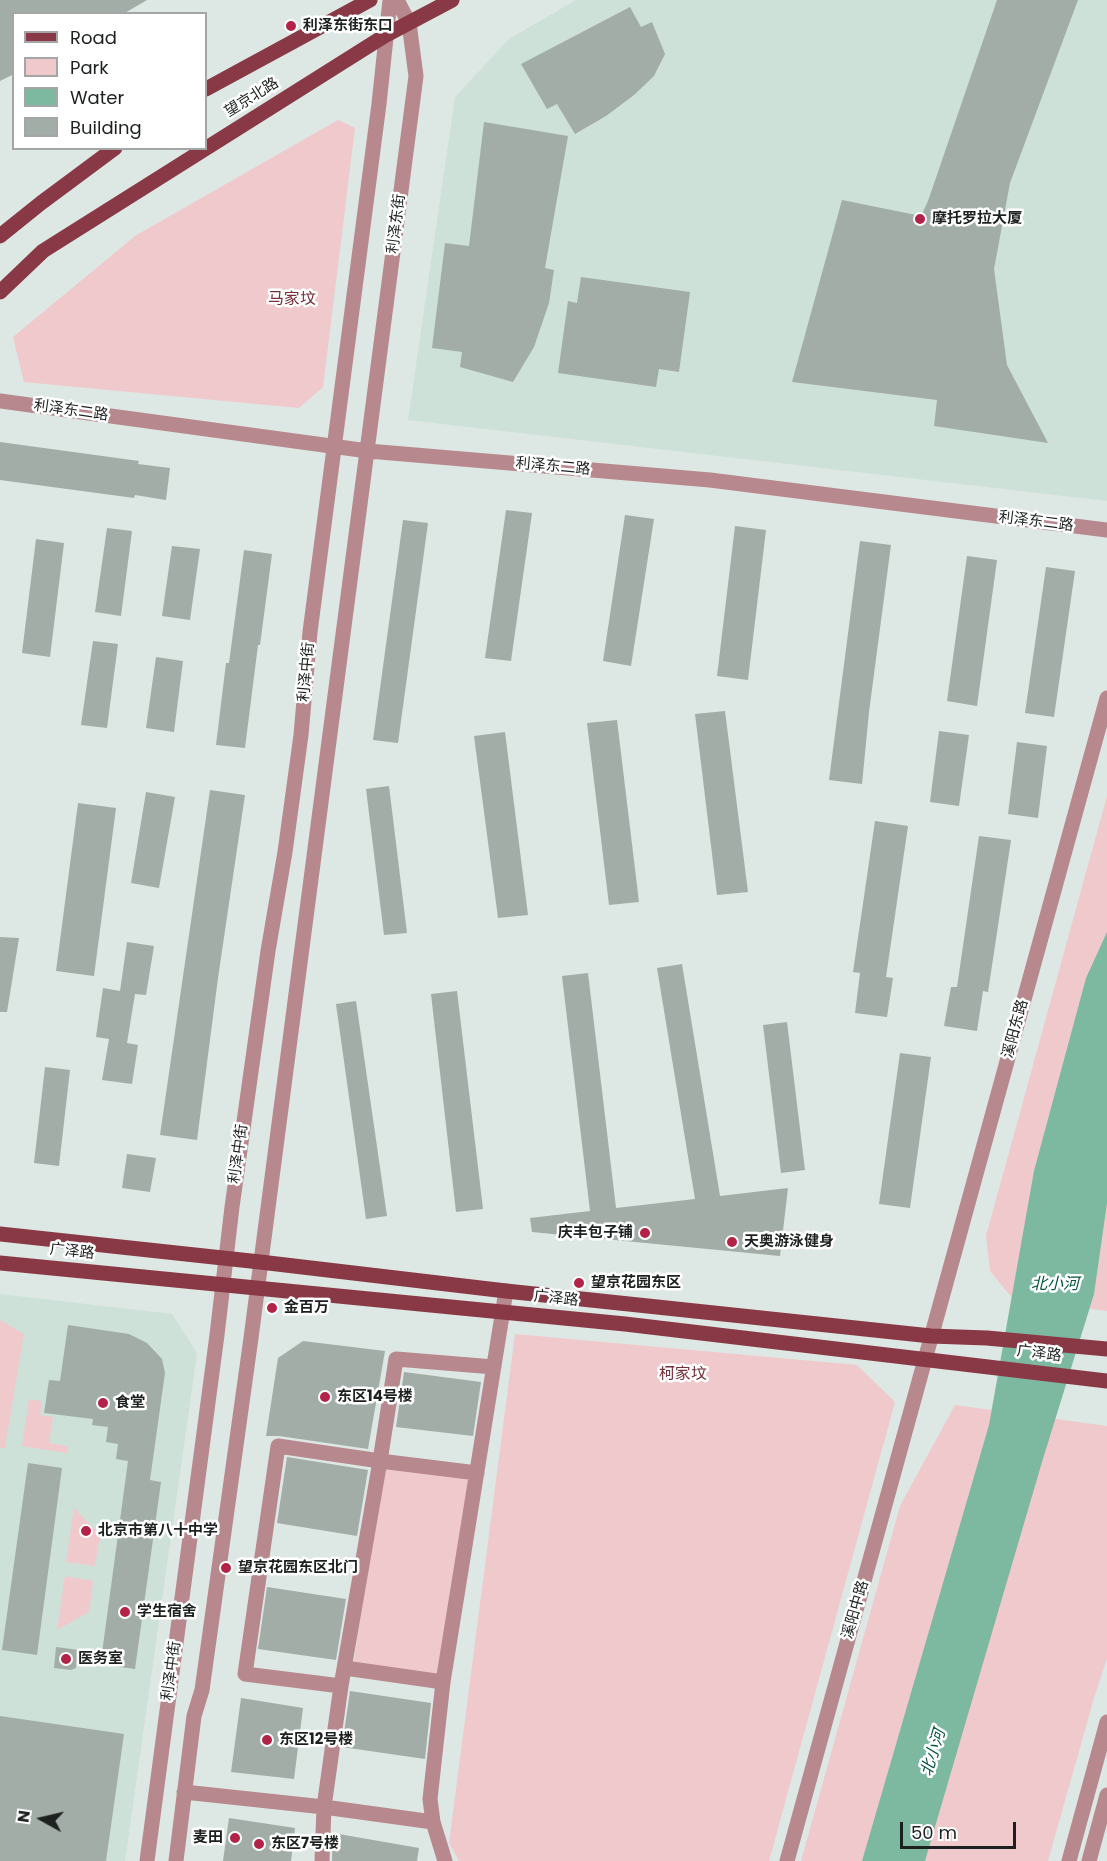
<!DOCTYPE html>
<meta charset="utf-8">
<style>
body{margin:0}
#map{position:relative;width:1107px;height:1861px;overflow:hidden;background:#dde7e3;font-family:Poppins,sans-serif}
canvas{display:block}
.legend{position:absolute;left:12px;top:12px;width:195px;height:138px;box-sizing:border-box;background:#fff;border:2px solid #a4a6a5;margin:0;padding:8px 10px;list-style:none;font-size:18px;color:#1c201f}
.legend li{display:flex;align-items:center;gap:12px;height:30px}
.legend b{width:30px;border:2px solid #a4a6a5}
.north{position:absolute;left:12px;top:1789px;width:60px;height:60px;-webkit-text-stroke:4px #fff;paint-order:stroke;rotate:278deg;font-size:16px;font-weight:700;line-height:24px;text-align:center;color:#1c201f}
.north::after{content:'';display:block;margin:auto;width:21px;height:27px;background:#1c201f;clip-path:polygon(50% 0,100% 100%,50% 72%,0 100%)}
.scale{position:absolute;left:900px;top:1822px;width:116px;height:27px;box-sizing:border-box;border:3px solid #1c201f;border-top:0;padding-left:8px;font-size:18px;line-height:21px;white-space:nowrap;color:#1c201f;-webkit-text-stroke:4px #fff;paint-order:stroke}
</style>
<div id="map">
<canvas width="1107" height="1861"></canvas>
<ul class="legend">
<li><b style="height:8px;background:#893946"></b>Road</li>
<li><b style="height:16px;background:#f0c9cc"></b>Park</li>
<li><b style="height:16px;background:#7db8a1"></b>Water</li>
<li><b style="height:16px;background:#a2ada8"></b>Building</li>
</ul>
<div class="north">N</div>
<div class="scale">50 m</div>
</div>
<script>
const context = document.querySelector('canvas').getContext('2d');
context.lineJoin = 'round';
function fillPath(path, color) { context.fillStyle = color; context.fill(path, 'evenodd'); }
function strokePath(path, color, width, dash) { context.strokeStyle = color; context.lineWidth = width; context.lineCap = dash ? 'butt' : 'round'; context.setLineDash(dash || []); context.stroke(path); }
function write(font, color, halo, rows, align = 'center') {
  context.font = font + ' Poppins,"Noto Sans SC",sans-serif'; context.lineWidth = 5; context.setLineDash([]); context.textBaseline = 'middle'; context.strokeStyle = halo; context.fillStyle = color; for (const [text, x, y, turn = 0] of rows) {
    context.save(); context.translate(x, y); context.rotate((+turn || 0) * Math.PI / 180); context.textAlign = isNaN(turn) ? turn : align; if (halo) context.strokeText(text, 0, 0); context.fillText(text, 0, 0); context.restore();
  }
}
fillPath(new Path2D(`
 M576 0H1107V501L408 420 455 97 509 39Z
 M0 1294 172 1314 197 1353 125 1861H0Z`), '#cde1d8');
fillPath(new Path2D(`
 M338 120 355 128 323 387 299 408 24 382 13 337 135 236Z
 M1107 796V1311L1012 1298 990 1271 986 1236Z
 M0 1320 24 1334 5 1448H0Z
 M515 1334 857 1365 895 1402 769 1861H459L449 1843Z
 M29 1399 42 1401 40 1415 53 1417 49 1443 68 1446 67 1453 22 1446Z
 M955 1405 1107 1426V1658L1094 1698 1048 1861H801L900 1506Z
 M382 1463 473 1475 439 1680 353 1668Z
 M74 1508 100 1535 95 1566 66 1562Z
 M65 1576 93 1581 89 1612 57 1630Z`), '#f0c9cc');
fillPath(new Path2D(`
 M1107 932V1203L1094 1294 1042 1462 925 1861H862L989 1425 1034 1171 1086 978Z`), '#7db8a1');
fillPath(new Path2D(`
 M0 0H147L123 14H14V74L0 81Z
 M997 0H1078L1010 183 994 269 1007 365 1048 443 934 426 937 400 792 382 842 200 921 216 928 201Z
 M630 7 641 27 652 22 665 54 654 76 634 95 606 116 575 134 557 104 547 109 521 64Z
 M484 122 568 136 545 268 554 270 549 303 534 347 513 382 460 367 462 352 432 348 445 243 469 246Z
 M581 277 690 292 679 372 659 369 656 387 558 373 568 301 577 303Z
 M0 442 139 461 138 464 170 468 166 500 135 495 134 498 0 480Z
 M506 510 532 513 511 661 485 658Z
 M625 515 654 519 631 666 603 661Z
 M403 520 428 523 398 743 373 740Z
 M735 526 766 530 748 680 717 676Z
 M107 528 132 531 121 616 95 612Z
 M36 539 64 543 50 657 22 653Z
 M860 541 891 545 869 712 862 784 829 780Z
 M172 546 200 549 190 620 162 616Z
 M244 550 272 554 260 645H258L245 748 216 745 226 663H229Z
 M967 556 997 560 977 706 947 701Z
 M1046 567 1075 571 1054 717 1025 713Z
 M93 641 118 644 107 728 81 725Z
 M156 657 183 661 174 732 146 728Z
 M725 711 748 892 717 895 695 714Z
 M617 720 639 902 609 905 587 723Z
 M939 731 969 735 959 806 930 802Z
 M505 732 528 915 498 918 474 736Z
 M1017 742 1047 746 1038 818 1008 814Z
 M389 786 407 933 384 935 366 789Z
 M210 790 245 795 218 978 197 1140 160 1135Z
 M146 792 175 797 159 888 131 883Z
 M78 803 116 808 94 976 56 971Z
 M875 821 908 826 886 977 893 978 887 1017 855 1013 860 973 853 972Z
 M979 836 1011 840 988 992 983 991 977 1031 944 1026 951 987H957Z
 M0 937 19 938 7 1012H0Z
 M127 942 154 946 146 995 135 994 127 1043 138 1045 132 1084 102 1080 109 1039 96 1037 103 988 120 991Z
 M682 964 720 1196 788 1188 780 1256 532 1232 530 1218 590 1211 562 976 588 973 616 1208 695 1199 657 968Z
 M457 991 483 1209 456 1212 431 994Z
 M356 1001 387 1216 366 1219 336 1004Z
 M787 1022 805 1170 781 1173 763 1025Z
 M900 1053 931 1057 910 1208 879 1204Z
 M45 1067 70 1070 59 1166 34 1163Z
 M127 1154 156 1158 150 1192 122 1188Z
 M68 1325 129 1334 147 1343 162 1359 165 1373 150 1480 161 1482 135 1669 77 1661 76 1668 71 1670 54 1668 56 1647 102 1653 128 1461 116 1459 118 1444 106 1442 108 1427 92 1425 93 1419 44 1413 49 1380 60 1381Z
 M303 1341 385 1351 368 1449 279 1436H266L278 1358Z
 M404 1372 481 1382 473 1436 396 1427Z
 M287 1457 368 1470 357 1536 277 1523Z
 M28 1463 62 1468 37 1655 2 1650Z
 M267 1587 346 1599 336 1660 258 1649Z
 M350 1691 431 1703 425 1759 342 1747Z
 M241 1698 303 1708 294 1779 231 1772Z
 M0 1716 124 1734 106 1861H0Z
 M229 1818 295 1828 291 1861H223Z
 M333 1833 419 1848 417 1861H332Z`), '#a2ada8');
strokePath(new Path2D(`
 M0 401 368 451 710 480 1107 530
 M345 1668 443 1682
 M341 1686 245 1674 278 1446 380 1461 396 1359 494 1367
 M184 1792 324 1807 322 1861
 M433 1822 324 1807 341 1686 380 1461 477 1473
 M147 1861 217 1335 232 1207 268 951 285 852 301 735 310 632 379 104 390 0
 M176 1861 194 1716 202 1690 251 1338 416 76 409 23 397 0
 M445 1861 433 1822 430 1799 443 1682 506 1291
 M787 1861 1107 698
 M1069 1861 1107 1722
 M1089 1861 1107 1795`), '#b7888d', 15);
strokePath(new Path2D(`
 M206 89 370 0
 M0 236 41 203 115 148
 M0 292 43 251 386 35 452 0
 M0 1234 260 1262 506 1291 931 1336 987 1338 1107 1349
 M0 1263 625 1324 1107 1381`), '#893946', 15);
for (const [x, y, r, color] of [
 [291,26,6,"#b32247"],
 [920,219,6,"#b32247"],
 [645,1233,6,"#b32247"],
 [732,1242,6,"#b32247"],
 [579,1283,6,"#b32247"],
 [272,1308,6,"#b32247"],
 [325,1397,6,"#b32247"],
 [103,1403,6,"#b32247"],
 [86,1531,6,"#b32247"],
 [226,1568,6,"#b32247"],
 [125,1612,6,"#b32247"],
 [66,1659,6,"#b32247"],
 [267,1740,6,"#b32247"],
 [235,1838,6,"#b32247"],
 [259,1844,6,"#b32247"]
]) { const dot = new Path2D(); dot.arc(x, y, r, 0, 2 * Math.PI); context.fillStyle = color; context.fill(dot); strokePath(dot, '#fff', 2); }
write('bold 15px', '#1c201f', '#fff', [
 ["利泽东街东口",303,26],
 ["摩托罗拉大厦",932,219],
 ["庆丰包子铺",633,1233,"right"],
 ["天奥游泳健身",744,1242],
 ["望京花园东区",591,1283],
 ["金百万",284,1308],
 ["东区14号楼",337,1397],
 ["食堂",115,1403],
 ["北京市第八十中学",98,1531],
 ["望京花园东区北门",238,1568],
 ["学生宿舍",137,1612],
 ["医务室",78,1659],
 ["东区12号楼",279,1740],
 ["麦田",223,1838,"right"],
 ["东区7号楼",271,1844]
], 'left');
write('15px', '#1c201f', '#fff', [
 ["望京北路",252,98,-32],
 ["利泽东街",397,224,-83],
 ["利泽东二路",71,411,8],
 ["利泽东二路",553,467,5],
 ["利泽东二路",1036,522,7],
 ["利泽中街",307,672,-85],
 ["溪阳东路",1016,1029,-75],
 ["利泽中街",239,1154,-82],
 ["广泽路",72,1252,6],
 ["广泽路",556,1299,6],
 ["广泽路",1039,1354,7],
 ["溪阳中路",856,1610,-74],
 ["利泽中街",172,1671,-82]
]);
write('16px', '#762f3a', '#fff', [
 ["马家坟",292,300],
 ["柯家坟",683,1375]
]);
write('italic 16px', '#01543e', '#fff', [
 ["北小河",1055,1285],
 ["北小河",934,1753,-73]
]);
</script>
